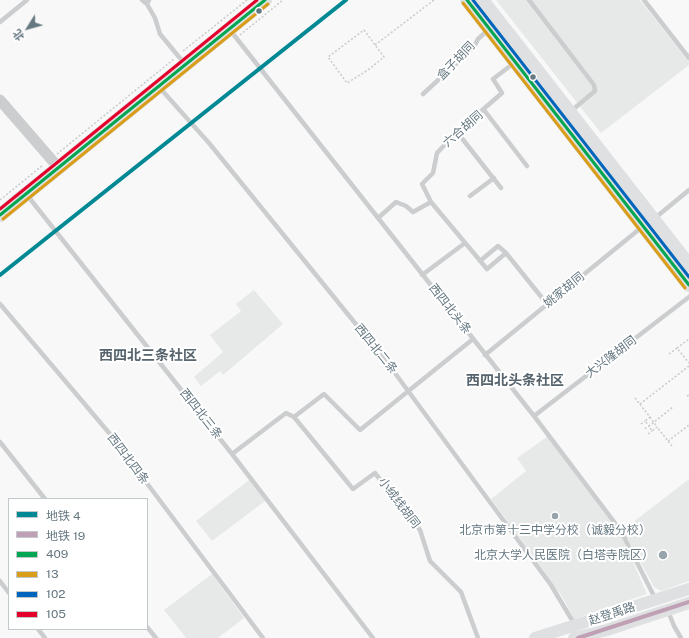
<!DOCTYPE html>
<meta charset="utf-8">
<style>
body{margin:0}
#map{position:relative;width:689px;height:638px;overflow:hidden;background:#f8f8f8;font-family:"Public Sans","Noto Sans SC",sans-serif}
canvas{display:block}
.legend{position:absolute;left:8px;top:498px;width:140px;height:132px;box-sizing:border-box;background:#fff;border:1px solid #c1c9cd;margin:0;padding:5px 7px;list-style:none;font-size:12px;color:#657781}
.legend li{display:flex;align-items:center;gap:8px;height:20px}
.legend b{width:20px;border:1px solid #c1c9cd}
.north{position:absolute;left:8px;top:8px;width:40px;height:40px;-webkit-text-stroke:3px #fff;paint-order:stroke;rotate:233deg;font-size:11px;font-weight:700;line-height:16px;text-align:center;color:#657781}
.north::after{content:'';display:block;margin:auto;width:14px;height:18px;background:#657781;clip-path:polygon(50% 0,100% 100%,50% 72%,0 100%)}
</style>
<div id="map">
<canvas width="689" height="638"></canvas>
<ul class="legend">
<li><b style="height:5px;background:#008994"></b>地铁 4</li>
<li><b style="height:5px;background:#bfa0b4"></b>地铁 19</li>
<li><b style="height:5px;background:#00a651"></b>409</li>
<li><b style="height:5px;background:#da9d1a"></b>13</li>
<li><b style="height:5px;background:#0065bd"></b>102</li>
<li><b style="height:5px;background:#e4002b"></b>105</li>
</ul>
<div class="north">北</div>
</div>
<script>
const context = document.querySelector('canvas').getContext('2d');
context.lineJoin = 'round';
function fillPath(path, color) { context.fillStyle = color; context.fill(path, 'evenodd'); }
function strokePath(path, color, width, dash) { context.strokeStyle = color; context.lineWidth = width; context.lineCap = dash ? 'butt' : 'round'; context.setLineDash(dash || []); context.stroke(path); }
function write(font, color, halo, rows, align = 'center') {
  context.font = font + ' "Public Sans","Noto Sans SC",sans-serif'; context.lineWidth = 4; context.setLineDash([]); context.textBaseline = 'middle'; context.strokeStyle = halo; context.fillStyle = color; for (const [text, x, y, turn = 0] of rows) {
    context.save(); context.translate(x, y); context.rotate((+turn || 0) * Math.PI / 180); context.textAlign = isNaN(turn) ? turn : align; if (halo) context.strokeText(text, 0, 0); context.fillText(text, 0, 0); context.restore();
  }
}
fillPath(new Path2D(`
 M496 0H640L689 62V65L601 133Z
 M254 290 283 324 223 375 220 371 201 386 194 377 223 352 210 335 241 311 236 304Z
 M548 436 620 532 647 594 574 619 563 598 491 499 526 471 517 458Z
 M689 479V581L661 591 654 587 623 530Z
 M249 480 265 501 212 541 196 521Z
 M212 574 244 618 218 638H186L164 610Z`), '#e7e9e8');
strokePath(new Path2D(`
 M364 30 384 57 368 70 347 83 328 57Z
 M240 35 283 0
 M375 45 434 0
 M183 51 247 0
 M57 154 174 59
 M0 200 43 165
 M677 348 689 339
 M669 354 677 348 689 363
 M687 396 689 395
 M635 398 650 417 645 421 649 426 644 429
 M640 404 689 366
 M650 417 657 427
 M641 424 645 421
 M648 434 652 431
 M668 441 689 425
 M672 446 657 427 652 431 649 426 673 407`), '#c9cacb', 1.5, [2, 2]);
strokePath(new Path2D(`
 M142 0 147 4
 M149 0 147 4 155 18 160 34 184 63
 M529 0 594 85 595 91 571 111
 M644 0 689 58
 M0 22 27 0
 M230 30 534 416 621 531 655 598
 M159 87 209 143 389 365 551 585 575 625
 M423 94 474 47 478 39 488 30
 M484 110 527 166
 M457 132 501 188
 M27 195 232 454 373 638
 M470 196 494 178
 M378 218 396 202 406 206 413 212 431 202
 M655 218 689 190
 M506 253 547 304
 M480 261 498 246 506 253 487 269 431 202 422 184 433 173 437 153 457 132 502 93 493 79 514 63
 M422 275 465 243
 M0 304 110 434 263 638
 M485 355 642 227
 M534 416 689 297
 M294 417 353 489 375 473 420 530 430 561 461 592 478 638
 M0 442 45 499
 M232 454 286 413 294 417 324 394 360 430 473 339
 M0 581 9 593
 M668 611 674 626 681 638
 M147 627 156 638
 M38 629 45 638`), '#cbcdce', 4.5);
strokePath(new Path2D(`
 M0 100 58 167`), '#cbcdce', 11);
strokePath(new Path2D(`
 M535 638 689 589
 M574 638 607 630 689 603`), '#dfe0e1', 12);
strokePath(new Path2D(`
 M467 0 689 285
 M482 0 689 265
 M0 215 265 0`), '#dfe0e1', 14);
strokePath(new Path2D(`
 M467 0 689 285
 M0 215 265 0`), '#00a651', 3);
strokePath(new Path2D(`
 M463 3 685 288
 M3 219 268 4`), '#da9d1a', 3);
strokePath(new Path2D(`
 M473 0 689 277`), '#0065bd', 3);
strokePath(new Path2D(`
 M0 209 257 0`), '#e4002b', 3);
strokePath(new Path2D(`
 M0 275 346 0`), '#008994', 4);
strokePath(new Path2D(`
 M578 638 689 602`), '#bfa0b4', 4);
for (const [x, y, r, color] of [
 [259,11,3.5,"#657781"],
 [533,77,3.5,"#657781"],
 [555,516,4,"#98a4ab"],
 [663,555,5,"#98a4ab"]
]) { const dot = new Path2D(); dot.arc(x, y, r, 0, 2 * Math.PI); context.fillStyle = color; context.fill(dot); strokePath(dot, '#fff', 1.5); }
write('12px', '#657781', '#fff', [
 ["盒子胡同",456,61,-46],
 ["六合胡同",463,129,-41],
 ["姚家胡同",564,290,-39],
 ["西四北头条",450,309,52],
 ["西四北二条",376,349,51],
 ["大兴隆胡同",611,357,-37],
 ["西四北三条",201,414,52],
 ["西四北四条",128,459,53],
 ["小绒线胡同",399,503,53],
 ["赵登禹路",612,614,-18]
]);
write('12px', '#657781', '#fff', [
 ["北京市第十三中学分校（诚毅分校）",555,530],
 ["北京大学人民医院（白塔寺院区）",654,555,"right"]
]);
write('bold 14px', '#57646d', '#fff', [
 ["西四北三条社区",148,356],
 ["西四北头条社区",515,381]
]);
</script>
